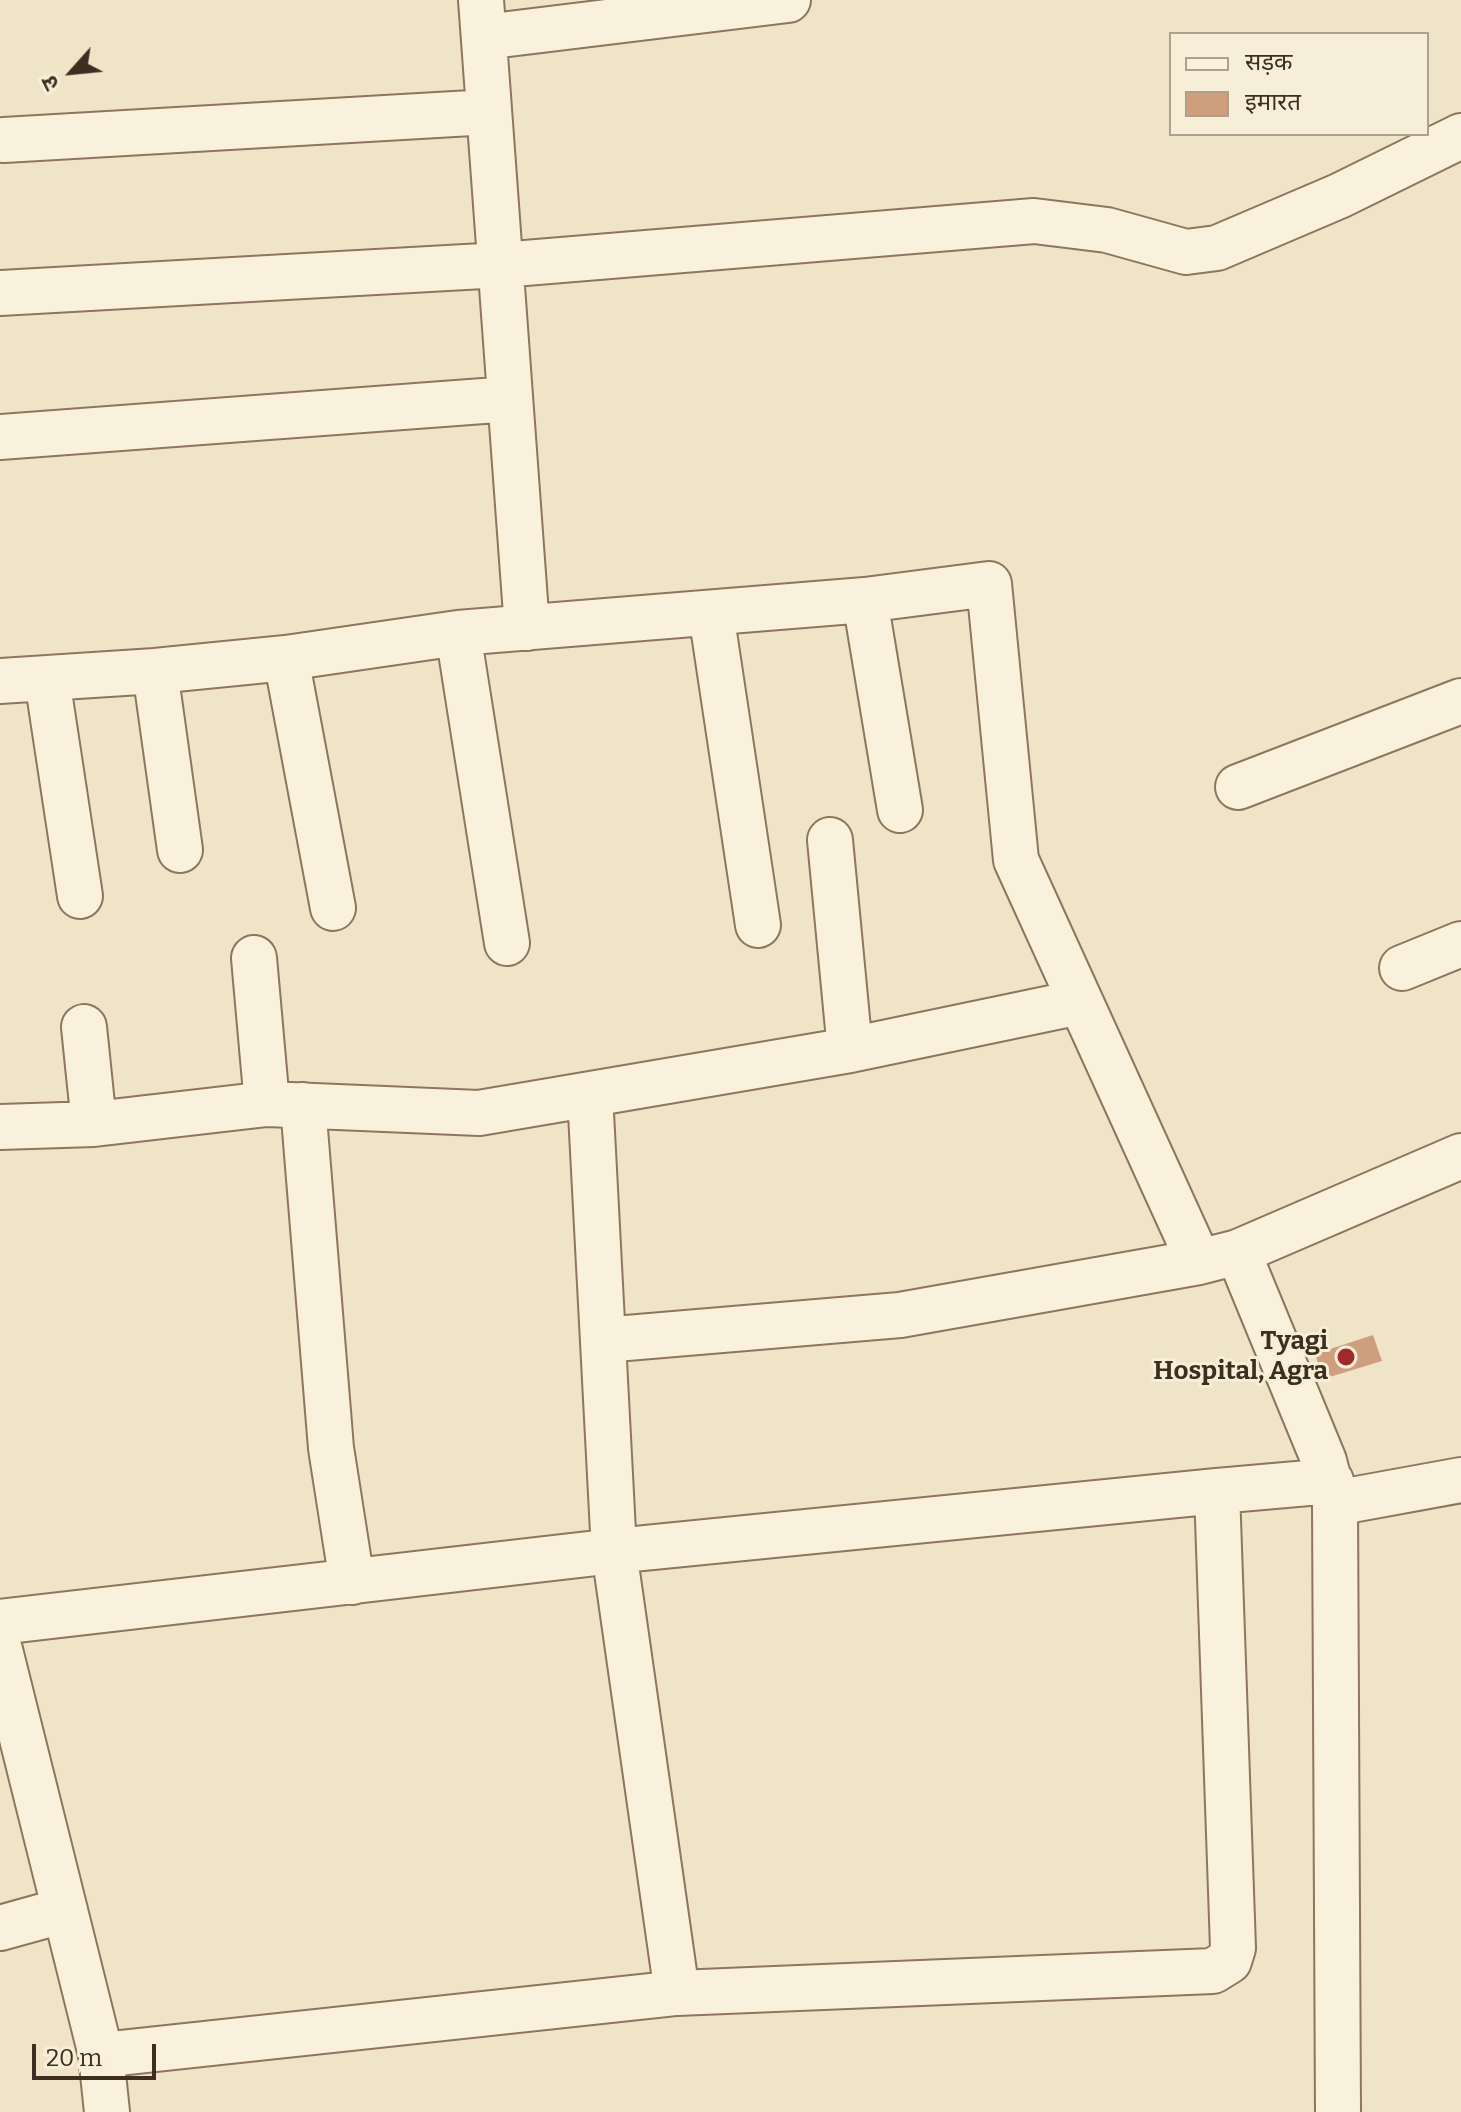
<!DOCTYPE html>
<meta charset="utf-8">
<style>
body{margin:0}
#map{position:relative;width:1461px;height:2112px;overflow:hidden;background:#f0e4c8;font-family:Bitter,"Noto Sans Devanagari",serif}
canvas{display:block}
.legend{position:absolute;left:1169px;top:32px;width:260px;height:104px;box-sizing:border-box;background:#f7eed8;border:2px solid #ada18e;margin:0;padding:10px 14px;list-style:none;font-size:24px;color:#3d2e20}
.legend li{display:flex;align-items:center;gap:16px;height:40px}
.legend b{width:40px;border:2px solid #ada18e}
.north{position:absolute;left:32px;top:32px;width:80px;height:80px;-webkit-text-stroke:6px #f7eed8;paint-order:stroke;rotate:243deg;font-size:22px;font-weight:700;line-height:32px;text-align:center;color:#3d2e20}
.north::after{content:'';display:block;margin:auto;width:28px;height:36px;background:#3d2e20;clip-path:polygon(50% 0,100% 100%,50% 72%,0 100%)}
.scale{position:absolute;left:32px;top:2044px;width:124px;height:36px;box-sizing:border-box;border:4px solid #3d2e20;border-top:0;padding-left:10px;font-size:24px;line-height:28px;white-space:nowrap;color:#3d2e20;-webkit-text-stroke:6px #f7eed8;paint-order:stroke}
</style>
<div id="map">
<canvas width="1461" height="2112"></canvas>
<ul class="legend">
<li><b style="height:10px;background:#faf1dc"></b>सड़क</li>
<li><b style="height:22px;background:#cf9f7d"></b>इमारत</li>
</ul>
<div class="north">उ</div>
<div class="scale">20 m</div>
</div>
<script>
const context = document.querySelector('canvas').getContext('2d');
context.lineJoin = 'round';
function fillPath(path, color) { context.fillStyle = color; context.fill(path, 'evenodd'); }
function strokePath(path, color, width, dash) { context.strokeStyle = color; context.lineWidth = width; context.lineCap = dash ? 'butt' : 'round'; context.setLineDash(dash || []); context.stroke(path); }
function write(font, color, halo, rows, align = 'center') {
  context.font = font + ' Bitter,serif'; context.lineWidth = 6; context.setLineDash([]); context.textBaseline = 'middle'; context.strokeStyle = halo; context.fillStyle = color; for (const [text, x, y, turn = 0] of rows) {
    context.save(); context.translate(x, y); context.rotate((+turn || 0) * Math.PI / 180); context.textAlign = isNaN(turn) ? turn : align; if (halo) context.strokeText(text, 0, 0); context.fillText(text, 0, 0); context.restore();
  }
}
fillPath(new Path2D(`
 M1373 1335 1382 1361 1323 1379 1315 1354Z`), '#cf9f7d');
const street = new Path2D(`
 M481 0 527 628
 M484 37 788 0
 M4 140 489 112
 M0 293 501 265 1034 221 1107 230 1186 252 1217 248 1339 196 1461 136
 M0 437 510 399
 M865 600 900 810
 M711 613 758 925
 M458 633 507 943
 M286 658 333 908
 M155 671 180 850
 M47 679 80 896
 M0 681 155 671 286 658 458 633 865 600 989 584 1016 860 1199 1262 1238 1252 1461 1156
 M1238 787 1461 701
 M830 840 850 1050
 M254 958 267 1104
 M1402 968 1461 944
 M84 1027 94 1124
 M590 1094 614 1551 677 1993
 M303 1105 331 1448 352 1582
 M0 1127 94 1124 267 1104 479 1113 850 1050 1080 1002
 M1238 1252 1324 1461 1335 1503 1338 2112
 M603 1340 900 1315 1199 1262
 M1217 1491 1331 1481
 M1335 1503 1461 1480
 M0 1622 614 1551 1217 1491 1233 1948 1229 1961 1213 1971 677 1993 101 2055
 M0 1650 101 2055 107 2112
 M0 1928 65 1910`);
strokePath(street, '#8d765c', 48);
strokePath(street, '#faf1dc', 44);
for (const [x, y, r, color] of [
 [1346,1357,10,"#9e2a2b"]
]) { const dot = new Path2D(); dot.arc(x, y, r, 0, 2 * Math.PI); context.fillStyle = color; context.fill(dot); strokePath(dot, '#f7eed8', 3); }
write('bold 26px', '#3d2e20', '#f7eed8', [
 ["Tyagi",1328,1342],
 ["Hospital, Agra",1328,1372]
], 'right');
</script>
